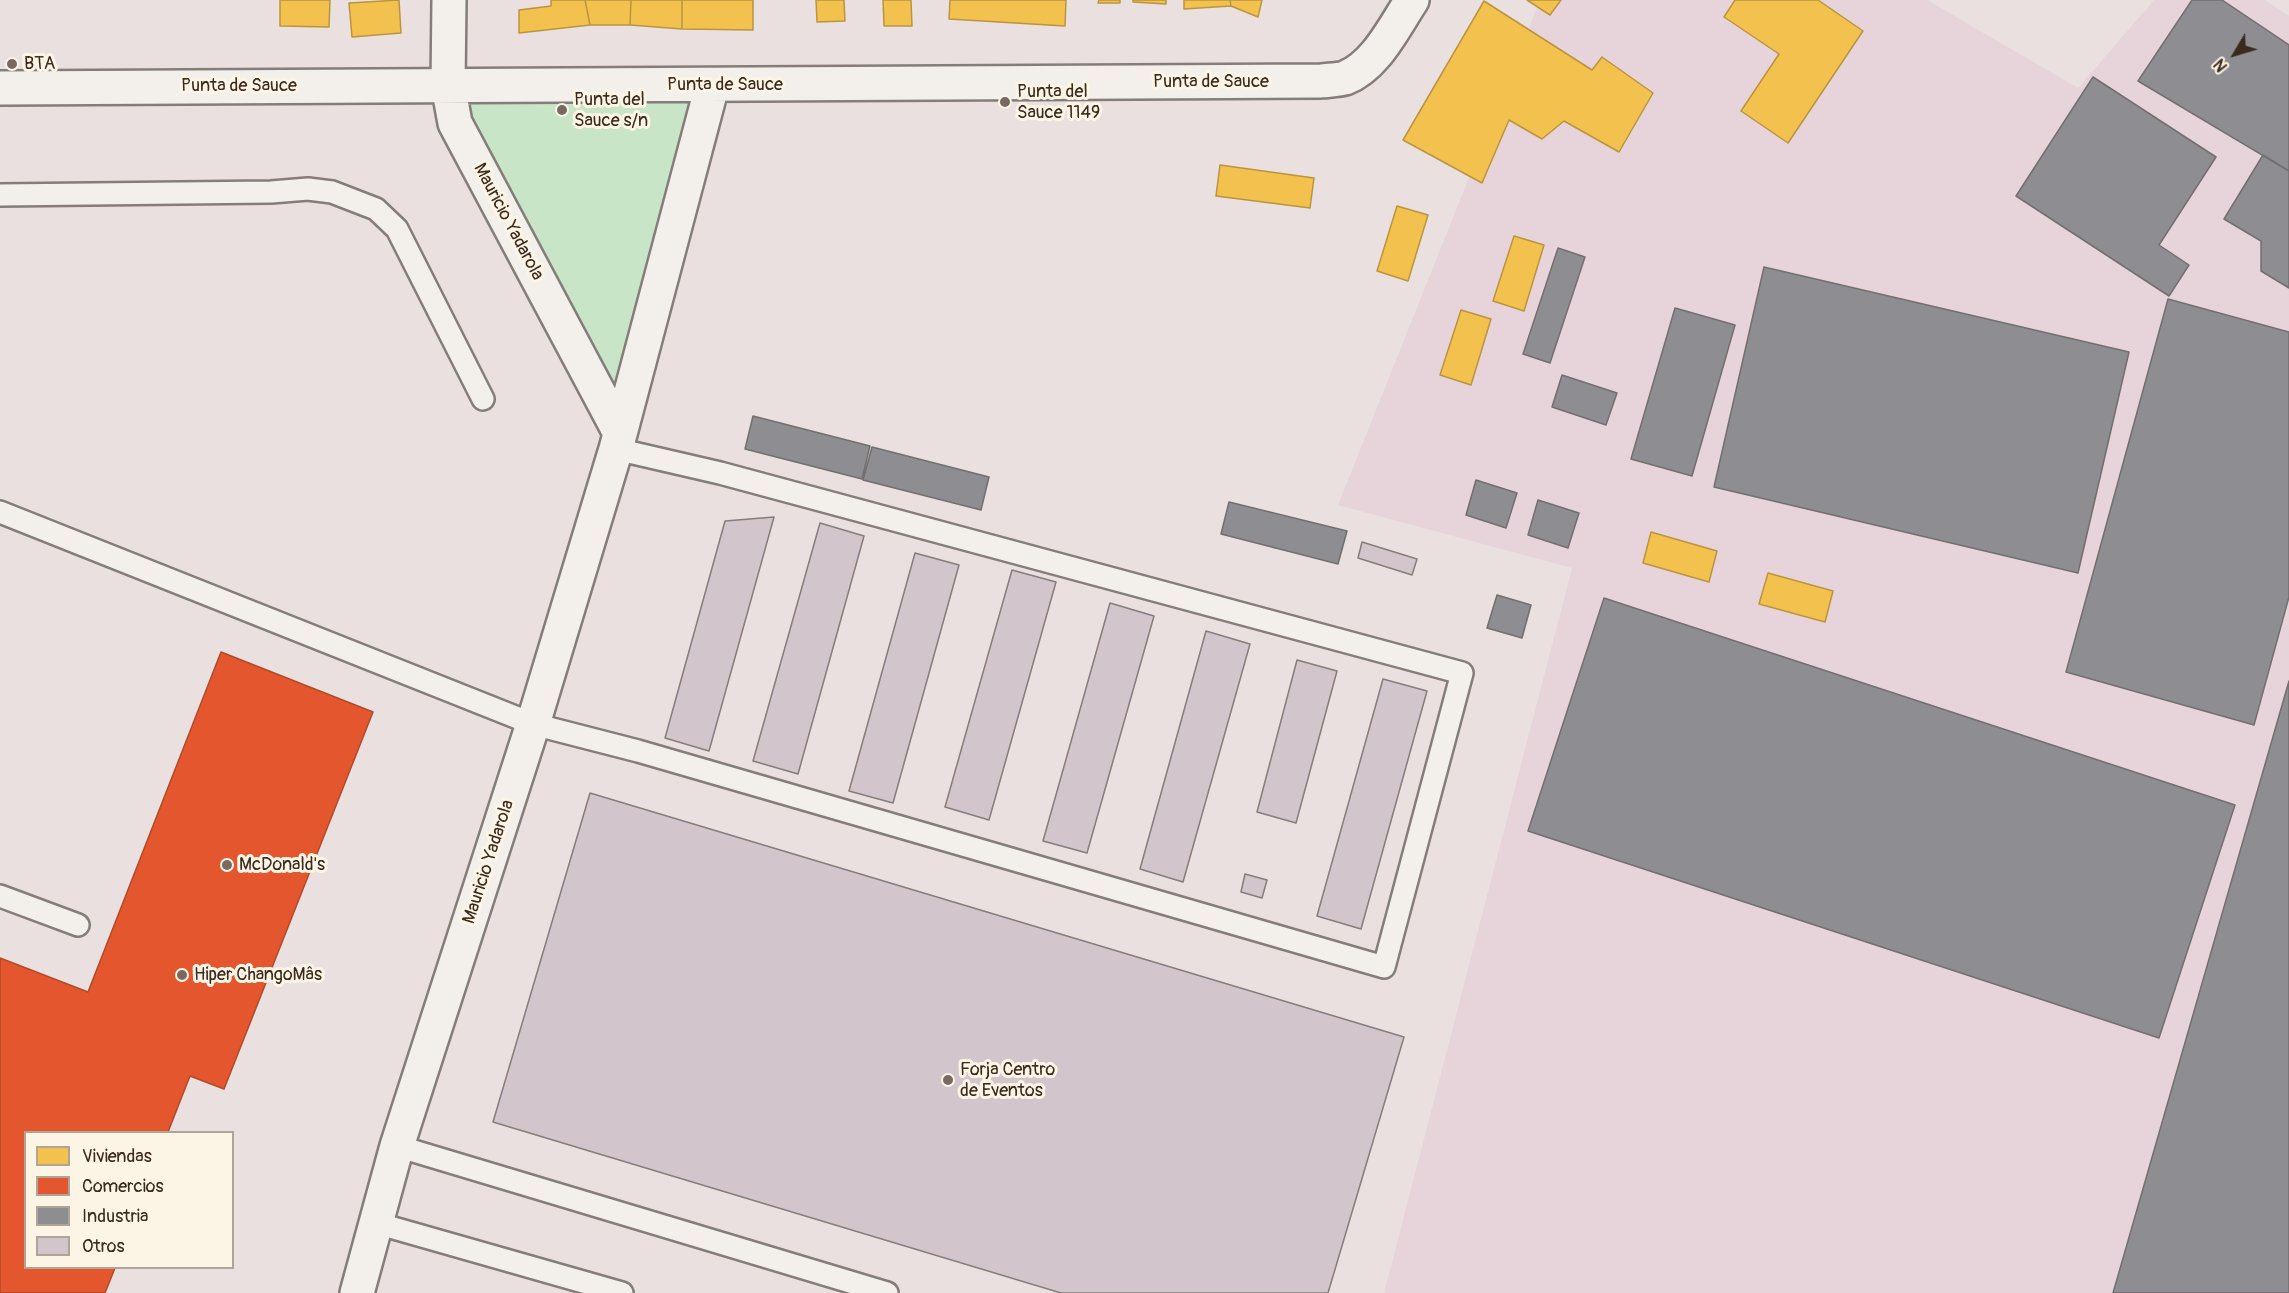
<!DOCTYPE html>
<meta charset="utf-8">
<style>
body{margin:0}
#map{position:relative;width:2289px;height:1293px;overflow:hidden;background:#eae0e0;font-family:Pangolin,sans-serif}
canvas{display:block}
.legend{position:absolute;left:24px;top:1131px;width:210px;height:138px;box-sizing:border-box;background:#fcf5e5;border:2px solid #afa495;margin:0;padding:8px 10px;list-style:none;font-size:18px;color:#3b2a1e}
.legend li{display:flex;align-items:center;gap:12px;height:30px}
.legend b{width:30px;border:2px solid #afa495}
.north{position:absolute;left:2205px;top:24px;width:60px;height:60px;-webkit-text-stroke:4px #fcf5e5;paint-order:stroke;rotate:232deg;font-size:16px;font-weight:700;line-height:24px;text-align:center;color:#3b2a1e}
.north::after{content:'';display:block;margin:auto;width:21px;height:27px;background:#3b2a1e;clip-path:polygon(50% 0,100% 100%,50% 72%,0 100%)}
</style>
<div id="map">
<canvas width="2289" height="1293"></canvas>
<ul class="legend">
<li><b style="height:16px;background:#f2c14e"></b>Viviendas</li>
<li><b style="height:16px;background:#e4572e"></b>Comercios</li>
<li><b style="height:16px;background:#8d8d92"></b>Industria</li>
<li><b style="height:16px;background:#d2c6cc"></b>Otros</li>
</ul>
<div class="north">N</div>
</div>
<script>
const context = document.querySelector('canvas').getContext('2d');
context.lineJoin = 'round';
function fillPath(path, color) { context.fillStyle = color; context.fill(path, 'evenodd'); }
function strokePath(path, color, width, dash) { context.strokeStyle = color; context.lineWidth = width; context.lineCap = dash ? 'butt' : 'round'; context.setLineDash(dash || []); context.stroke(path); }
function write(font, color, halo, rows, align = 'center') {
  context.font = font + ' Pangolin,sans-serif'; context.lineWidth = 6; context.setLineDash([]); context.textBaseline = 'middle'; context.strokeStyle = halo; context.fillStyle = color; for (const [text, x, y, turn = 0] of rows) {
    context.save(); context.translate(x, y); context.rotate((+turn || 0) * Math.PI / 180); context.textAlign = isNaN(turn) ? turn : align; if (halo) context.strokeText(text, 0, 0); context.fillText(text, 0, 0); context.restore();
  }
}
fillPath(new Path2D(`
 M1540 0H1927L2078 88 2154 0H2265L2289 16V1293H1384L1572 568 1338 505Z`), '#e7d4da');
fillPath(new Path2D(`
 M448 85 712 86 619 431Z`), '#c8e6c7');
const homes = new Path2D(`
 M280 0H330L329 27 280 26Z
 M399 0 401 33 352 37 349 3Z
 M551 0H585L590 25 519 33V10L551 6Z
 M585 0H631L630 25H590Z
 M631 0H682V29L630 25Z
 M682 0H753V30L682 29Z
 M816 0H844L845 21 817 22Z
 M883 0H911L912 26H884Z
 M950 0H1066L1065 26 949 19Z
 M1099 0H1120V3H1098Z
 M1133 0H1166V4L1133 2Z
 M1184 0H1230L1231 6 1184 9Z
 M1230 0H1262L1258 17 1231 6Z
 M1527 0H1561L1550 15Z
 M1735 0H1818L1863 31 1788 143 1741 111 1779 54 1724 17Z
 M1484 1 1592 70 1602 57 1653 93 1619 152 1564 121 1542 139 1509 120 1482 183 1403 140Z
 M1220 165 1314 178 1310 208 1216 196Z
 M1397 206 1428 215 1408 281 1377 271Z
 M1514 236 1544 245 1524 311 1493 301Z
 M1461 310 1491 319 1471 385 1440 375Z
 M1651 532 1717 551 1709 582 1643 563Z
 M1768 573 1833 591 1825 622 1759 604Z`);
fillPath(homes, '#f2c14e');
strokePath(homes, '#bb9440', 1.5);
const shops = new Path2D(`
 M221 652 373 712 224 1089 190 1076 168 1132H26V1268H115L105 1293H0V958L88 992Z`);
fillPath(shops, '#e4572e');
strokePath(shops, '#b14a29', 1.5);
const industry = new Path2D(`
 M2192 0H2222L2289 45V171L2138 81Z
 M2093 77 2216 157 2159 245 2189 265 2169 296 2016 196Z
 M2263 155 2289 171V288L2261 271V241L2224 219Z
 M1558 248 1585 257 1550 363 1523 354Z
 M1764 267 2129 352 2078 573 1714 487Z
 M2168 299 2289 332V597L2254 725 2066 672Z
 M1675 308 1735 325 1692 476 1631 459Z
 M1562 375 1617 393 1606 425 1552 407Z
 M753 416 870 446 862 479 745 449Z
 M872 447 989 477 981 510 863 480Z
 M1476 480 1517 493 1506 528 1466 515Z
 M1538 500 1579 513 1568 548 1528 535Z
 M1229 502 1347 531 1338 564 1221 534Z
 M1497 595 1531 605 1522 638 1487 628Z
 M1604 598 2235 805 2159 1038 1528 831Z
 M2289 681V1293H2113Z`);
fillPath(industry, '#8d8d92');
strokePath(industry, '#746f6f', 1.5);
const building = new Path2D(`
 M774 517 709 751 665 738 725 521Z
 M820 523 864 536 798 774 753 761Z
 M1362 542 1417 559 1412 575 1358 558Z
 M915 553 959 565 893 803 849 791Z
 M1012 570 1056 582 989 820 945 807Z
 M1110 603 1154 616 1087 853 1043 841Z
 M1206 631 1250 644 1183 882 1140 869Z
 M1297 660 1337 671 1296 823 1257 812Z
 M1383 679 1427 691 1361 929 1317 916Z
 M590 793 1404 1037 1328 1293H1061L493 1122Z
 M1245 874 1267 880 1262 898 1241 892Z`);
fillPath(building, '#d2c6cc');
strokePath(building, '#857d7a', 1.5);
const service = new Path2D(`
 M0 195 271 192 308 189 332 192 376 209 397 229 483 399
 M0 512 533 724 638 751 1384 967 1462 673 720 473 616 449
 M0 896 78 925
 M397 1146 887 1293
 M376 1223 622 1293`);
const minor = new Path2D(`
 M449 0 448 85 455 123 619 431
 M0 88C440 85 881 84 1321 81 1329 80 1338 80 1345 78 1376 66 1394 27 1412 0
 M357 1293 397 1146 533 724 616 449 712 86`);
strokePath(service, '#857d7a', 26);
strokePath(minor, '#857d7a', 38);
strokePath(service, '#f3efea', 21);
strokePath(minor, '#f3efea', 33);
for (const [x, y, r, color] of [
 [12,64,6,"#786a62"],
 [1005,102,6,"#786a62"],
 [562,110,6,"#786a62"],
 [227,865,6,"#786a62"],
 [182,975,6,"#786a62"],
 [948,1080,6,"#786a62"]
]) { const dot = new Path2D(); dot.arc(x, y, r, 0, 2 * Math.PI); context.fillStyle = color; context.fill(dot); strokePath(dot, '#fcf5e5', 2); }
write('18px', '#3b2a1e', '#fcf5e5', [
 ["BTA",24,64],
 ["Punta del",1017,92],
 ["Sauce 1149",1017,113],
 ["Punta del",574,100],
 ["Sauce s/n",574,121],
 ["McDonald's",239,865],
 ["Hiper ChangoMâs",194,975],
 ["Forja Centro",960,1070],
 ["de Eventos",960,1091]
], 'left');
write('18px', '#3b2a1e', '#fcf5e5', [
 ["Punta de Sauce",1211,82],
 ["Punta de Sauce",725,85],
 ["Punta de Sauce",239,86],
 ["Mauricio Yadarola",508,222,62],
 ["Mauricio Yadarola",489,862,-72]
]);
</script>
